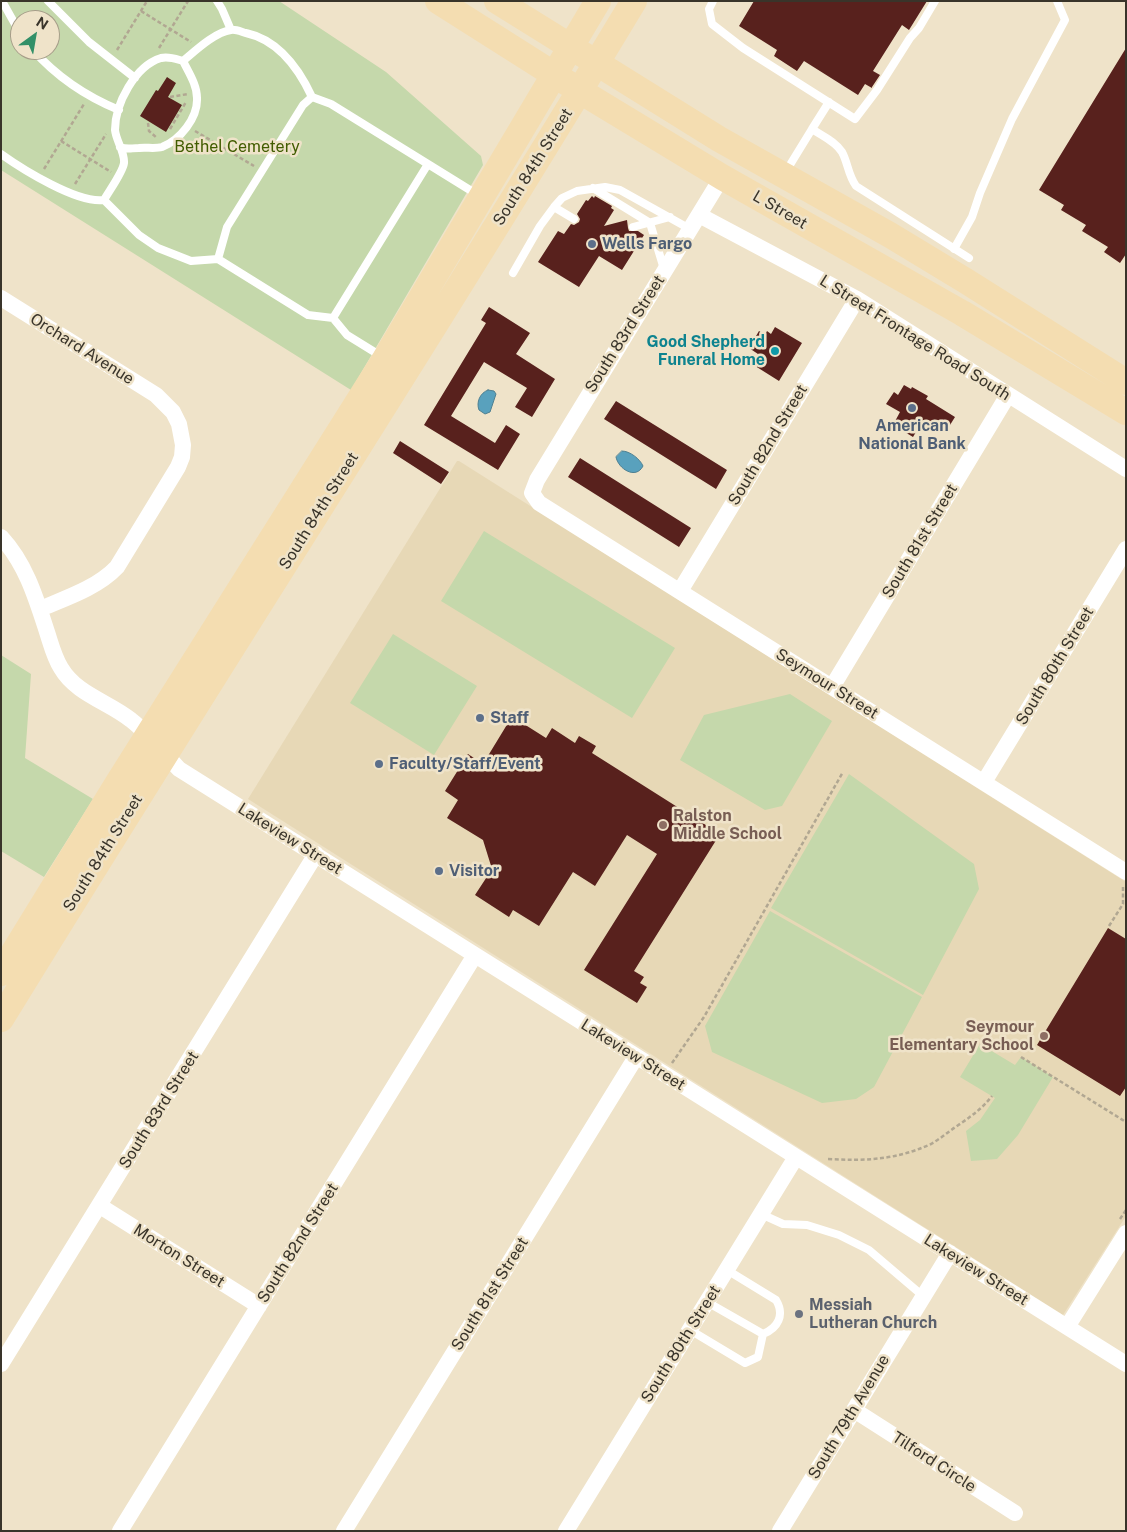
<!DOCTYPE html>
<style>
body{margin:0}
#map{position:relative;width:1127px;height:1532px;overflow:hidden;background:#efe3c9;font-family:"Public Sans",sans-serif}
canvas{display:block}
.frame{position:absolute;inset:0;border:2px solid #39342a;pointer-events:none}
.north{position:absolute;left:10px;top:10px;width:50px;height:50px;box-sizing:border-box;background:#efe3c9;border:1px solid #a69d89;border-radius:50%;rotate:32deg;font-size:14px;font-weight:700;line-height:20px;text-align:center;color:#39342a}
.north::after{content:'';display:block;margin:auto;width:18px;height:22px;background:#329068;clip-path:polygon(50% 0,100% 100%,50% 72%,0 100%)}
</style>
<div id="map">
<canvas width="1127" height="1532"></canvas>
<div class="frame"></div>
<div class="north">N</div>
</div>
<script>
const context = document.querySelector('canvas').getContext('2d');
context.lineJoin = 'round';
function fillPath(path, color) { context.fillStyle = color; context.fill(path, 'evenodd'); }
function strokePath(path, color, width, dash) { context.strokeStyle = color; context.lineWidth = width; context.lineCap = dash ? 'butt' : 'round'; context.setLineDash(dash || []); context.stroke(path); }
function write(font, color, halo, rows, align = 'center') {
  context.font = font + ' "Public Sans",sans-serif'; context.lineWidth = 5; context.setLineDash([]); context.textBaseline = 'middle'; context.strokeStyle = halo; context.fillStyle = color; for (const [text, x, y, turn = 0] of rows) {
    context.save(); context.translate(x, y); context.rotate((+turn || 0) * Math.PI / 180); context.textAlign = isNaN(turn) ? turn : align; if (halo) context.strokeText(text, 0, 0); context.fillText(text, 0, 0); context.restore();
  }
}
fillPath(new Path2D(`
 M457 461H459L1126 882V1216L1063 1315 248 799Z`), '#e7d8b6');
fillPath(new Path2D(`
 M1 1H279L386 72 481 156 483 165 351 390 1 170ZM20 20H50V50H20Z
 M484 531 675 648 632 718 441 601Z
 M393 634 477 686 434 755 350 703Z
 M1 655 31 674 25 758 93 799 44 877 1 851Z
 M790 694 832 721 782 806 765 810 680 760 704 715Z
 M849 774 974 864 979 889 923 995 771 908Z
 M770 911 922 997 874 1087 856 1099 822 1103 712 1052 705 1026Z
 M980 1044 1015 1065 1021 1057 1053 1077 1018 1135 997 1159 971 1161 966 1131 980 1120 995 1098 960 1077Z`), '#c5d8ab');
const water = new Path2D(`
 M488 390 494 391 496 394 490 412 485 414 479 410C476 402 480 393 488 390Z
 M622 451C630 451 640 459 643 466 636 480 618 469 616 457Z`);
fillPath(water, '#59a1bd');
strokePath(water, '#4f8091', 1);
fillPath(new Path2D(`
 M754 1H927L909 30 902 25 873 71 880 75 872 87V88L865 84 858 95 804 61 797 71 774 56 777 50 739 26Z
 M1126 48V254L1120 263 1104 252 1108 247 1082 231 1086 225 1061 210 1064 205 1039 190Z
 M167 77 176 83 168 97 182 105 166 132 140 116 156 90 158 91Z
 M592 196 594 198 595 196 612 206 611 208 614 210 604 226 627 220 628 228 629 231H638L644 235 622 270 599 256 579 287 538 262 558 231 564 234 571 224 574 225 579 222 580 219 577 214 586 200 588 201Z
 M489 307 530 333 516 354 555 379 532 417 515 407 527 388 484 362 451 416 495 443 506 425 520 434 498 470 424 425 486 323 481 320Z
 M775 327 802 343 779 381 752 364 758 354 749 348 759 331 765 335 767 331 771 334Z
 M904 385 911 389 912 387 928 396 926 399 955 417 945 433 923 420 913 437 893 425 900 412 886 404 894 392 898 395Z
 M616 401 727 470 716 489 604 419Z
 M400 441 449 472 441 484 393 453Z
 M580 458 691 528 679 547 568 477Z
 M516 719 546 738 552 728 575 743 579 736 596 746 592 753 720 834 634 971 644 977 640 983 647 987 637 1003 584 970 657 854 627 835 595 886 573 872 539 926 513 910 509 917 475 895 492 869 483 840 447 818 458 800 445 791 468 754 483 764 508 723 512 725Z
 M1108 928 1126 939V1087L1120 1096 1037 1045Z`), '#58211d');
strokePath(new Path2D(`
 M141 11 191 42
 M159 48 188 1
 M117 50 147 1
 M170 97 188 94
 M148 123 149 131 157 138
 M170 129 186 102
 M195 131 254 166
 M61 141 111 172
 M44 169 84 104
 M75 184 106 134
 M1109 926 1123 904V886
 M1021 1057 1126 1122
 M672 1063 704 1017 843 772
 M828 1159C866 1161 896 1160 931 1144 940 1139 948 1132 957 1126 970 1117 982 1109 992 1096
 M1120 1219 1126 1210`), '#b1a792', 2.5, [4, 2.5]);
strokePath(new Path2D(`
 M2 1 20 33
 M48 1 89 42 135 78
 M217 1 222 9 231 30
 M713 1 709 9 712 24 743 48 855 119 877 90 910 38 919 28 935 1
 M33 50C57 77 85 96 119 110
 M812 129 829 102
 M120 147C127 150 131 148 139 148 146 147 155 149 162 147 180 140 198 118 197 98 197 85 189 73 183 61 195 51 215 32 231 30 235 29 242 32 246 33 278 40 299 69 312 97L331 104 478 195
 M1 154C22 169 78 204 104 200
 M785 173 812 129C822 136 835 141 842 152 848 163 848 175 856 186L969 258
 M593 188 650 223 664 269
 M104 200 139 235 158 248 191 261 218 259 308 315 333 318 428 164
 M104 200C109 191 123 172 124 163 125 152 116 141 115 130 115 104 135 66 161 58 169 56 176 59 183 61
 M554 207 574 219
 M633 227 670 217
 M954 249 972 217 980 193 1012 119 1065 20 1057 1
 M218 259 227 227 303 105 312 97
 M513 273 540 226 554 207 562 198 577 191 605 187 620 190 690 229
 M333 318 347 335 381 356
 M761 1214 783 1224 807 1225 839 1235 869 1250 923 1296
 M707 1302 763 1334C778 1328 785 1315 776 1300L727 1270
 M690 1330 745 1363 758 1357 763 1334`), '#fff', 8);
strokePath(new Path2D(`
 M722 177 537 480 532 493 539 503 1126 872
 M699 215 857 299 1126 469
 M1 298 156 395 173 412 179 424 183 445 182 457 178 467 117 567C97 588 66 598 40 609
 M1 537C26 564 36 598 47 632 51 644 54 657 61 668 76 694 109 702 131 720 149 734 164 753 179 769L1126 1364
 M680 591 857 299
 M832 687 1008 395
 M984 782 1126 549
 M100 1206 259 1306
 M1067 1327 1126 1233
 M1 1364 316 854
 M854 1410 1015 1513
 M120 1531 475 955
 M344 1531 636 1057
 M566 1531 796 1157
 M780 1531 950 1253`), '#fff', 16);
strokePath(new Path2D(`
 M438 1 580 91 722 177 962 313 1126 412
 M497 1 719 139 890 235 966 281 1126 382
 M1 973 119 781 385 359 598 1
 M1 1019C210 678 428 343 634 1`), '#f4ddb1', 26);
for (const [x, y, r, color] of [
 [592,244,5,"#5c6f8a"],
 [775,351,5,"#0f9aa8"],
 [912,408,5,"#5c6f8a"],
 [480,718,5,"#5c6f8a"],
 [379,764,5,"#5c6f8a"],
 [663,825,5,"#8d6e63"],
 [439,871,5,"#5c6f8a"],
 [1044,1036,5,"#8d6e63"],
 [799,1314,5,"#6b7280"]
]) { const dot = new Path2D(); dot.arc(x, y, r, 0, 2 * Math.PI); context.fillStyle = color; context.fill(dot); strokePath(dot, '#efe3c9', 2); }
write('16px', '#415c00', '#efe3c9', [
 ["Bethel Cemetery",237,147]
]);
write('16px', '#39342a', '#efe3c9', [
 ["South 84th Street",533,167,-58],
 ["L Street",780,210,30],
 ["South 83rd Street",625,334,-58],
 ["L Street Frontage Road South",915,338,32],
 ["Orchard Avenue",82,349,32],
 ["South 82nd Street",768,445,-59],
 ["South 84th Street",319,511,-58],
 ["South 81st Street",920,541,-59],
 ["South 80th Street",1055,666,-59],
 ["Seymour Street",827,684,32],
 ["Lakeview Street",290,839,32],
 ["South 84th Street",103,853,-58],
 ["Lakeview Street",633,1055,32],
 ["South 83rd Street",159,1110,-58],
 ["South 82nd Street",298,1243,-58],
 ["Morton Street",179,1256,32],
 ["Lakeview Street",976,1270,32],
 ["South 81st Street",490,1294,-58],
 ["South 80th Street",681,1344,-58],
 ["South 79th Avenue",849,1417,-59],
 ["Tilford Circle",934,1462,33]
]);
write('bold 16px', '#4e5e75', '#efe3c9', [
 ["Wells Fargo",602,244],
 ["American",912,426,"center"],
 ["National Bank",912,444,"center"],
 ["Staff",490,718],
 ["Faculty/Staff/Event",389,764],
 ["Visitor",449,871]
], 'left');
write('bold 16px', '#0d838f', '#efe3c9', [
 ["Good Shepherd",765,342],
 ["Funeral Home",765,360]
], 'right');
write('bold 16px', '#785e54', '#efe3c9', [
 ["Ralston",673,816],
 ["Middle School",673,834],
 ["Seymour",1034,1027,"right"],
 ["Elementary School",1034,1045,"right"]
], 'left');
write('bold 16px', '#5b616d', '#efe3c9', [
 ["Messiah",809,1305],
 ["Lutheran Church",809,1323]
], 'left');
</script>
